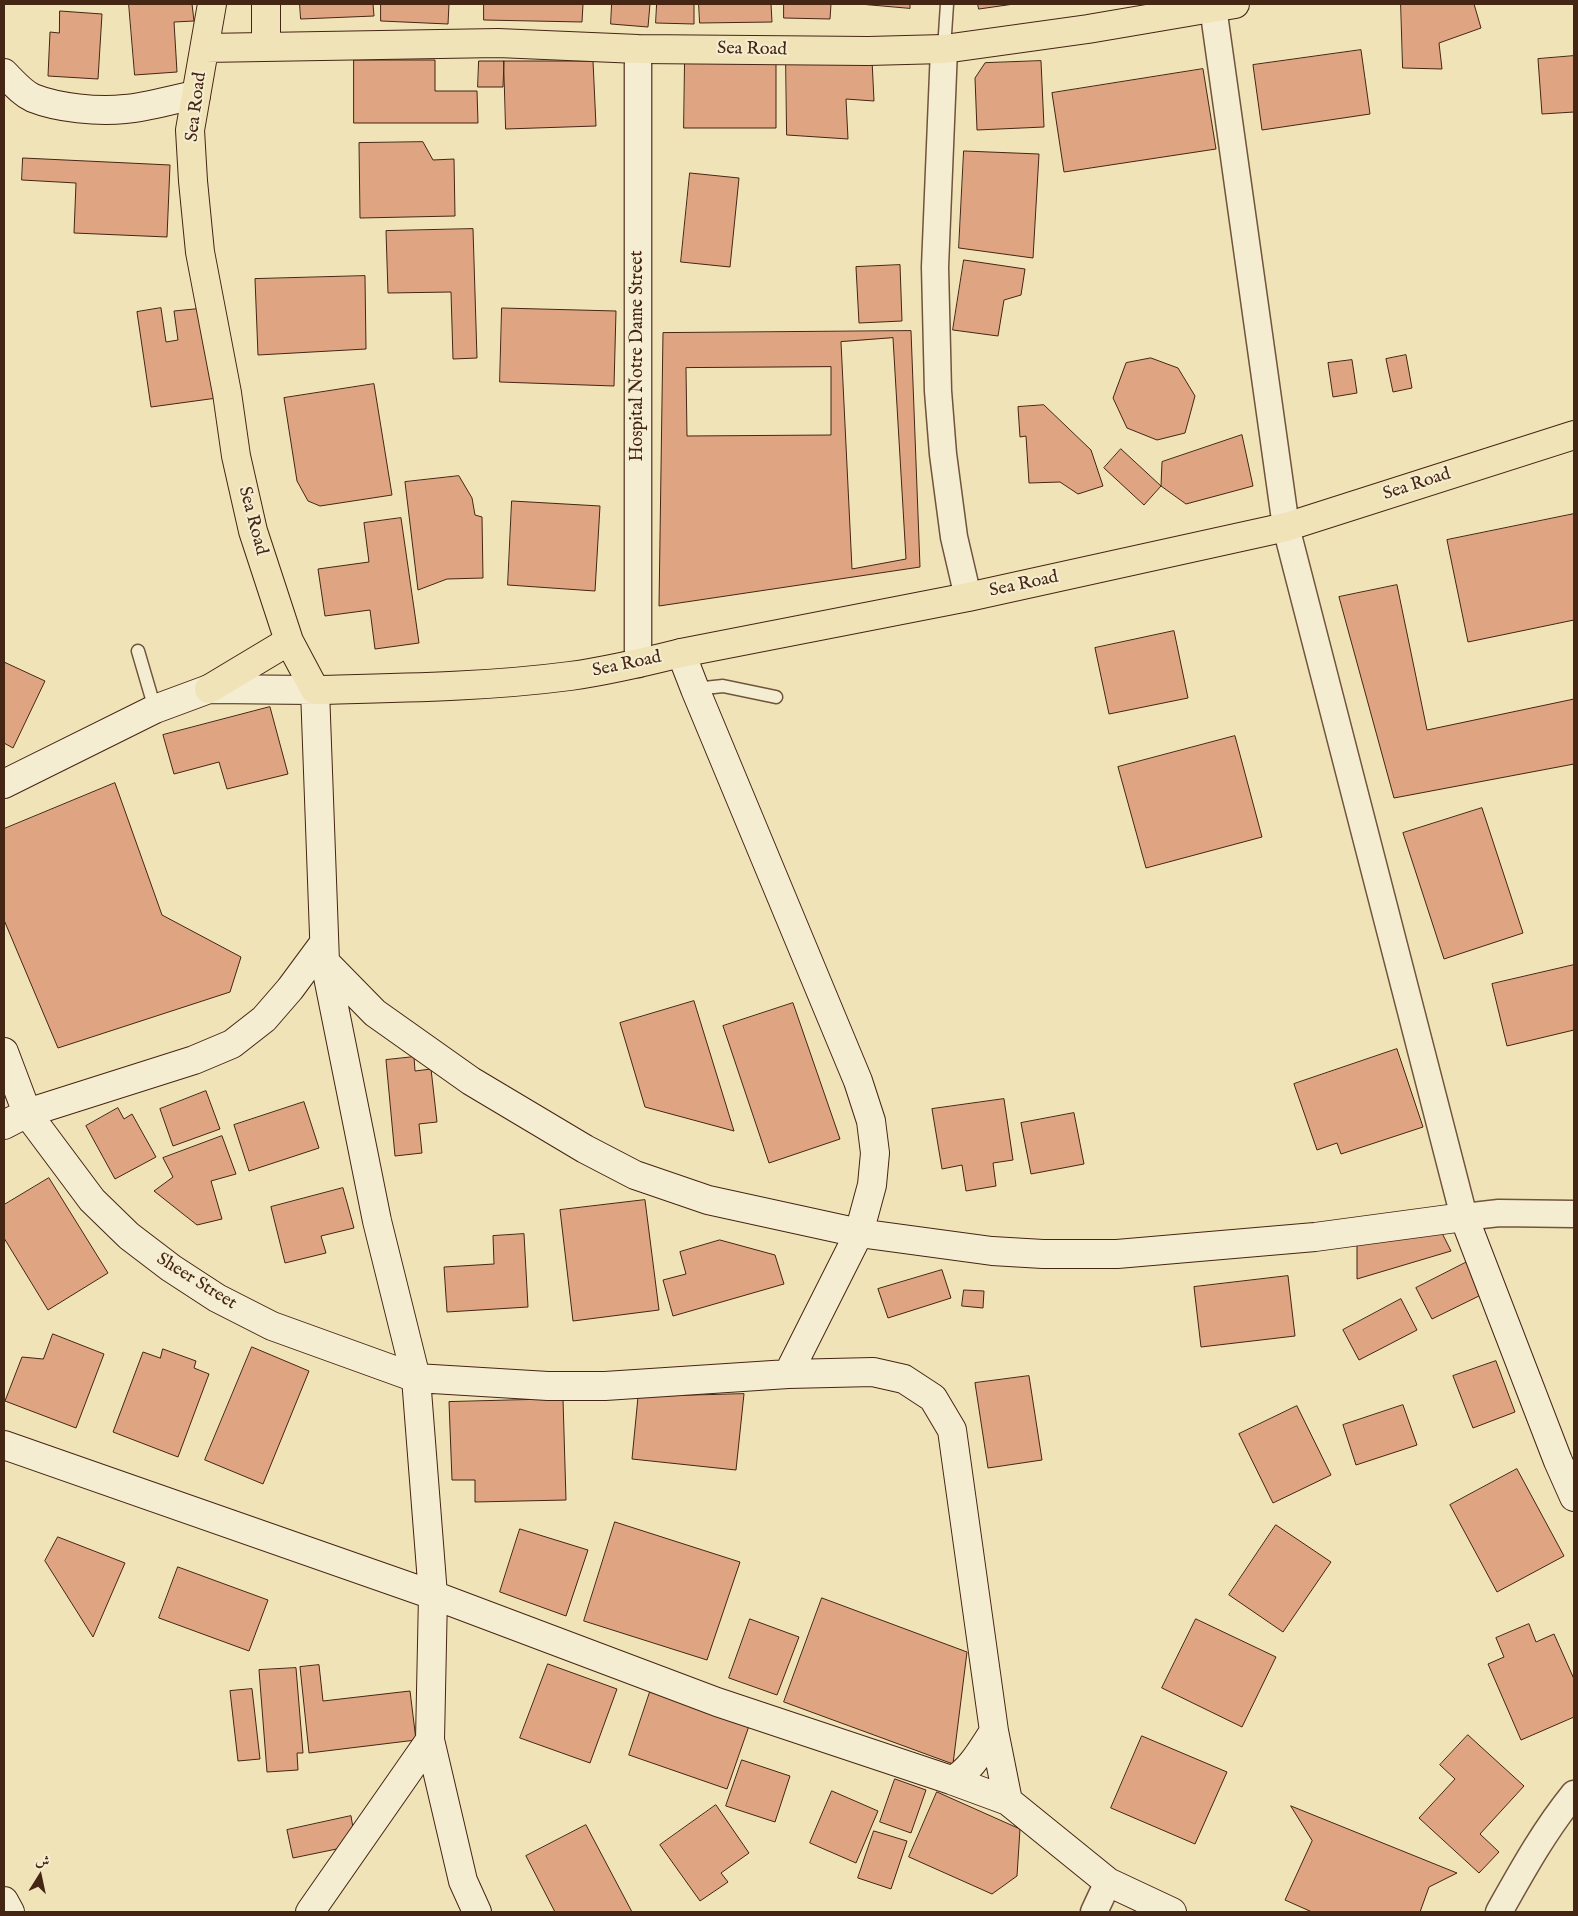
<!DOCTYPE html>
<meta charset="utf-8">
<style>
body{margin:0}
#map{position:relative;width:1578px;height:1916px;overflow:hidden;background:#f0e3b8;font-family:"IM FELL English",Amiri,serif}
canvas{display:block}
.frame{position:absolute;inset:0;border:5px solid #452513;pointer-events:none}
.north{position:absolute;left:15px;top:1851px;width:50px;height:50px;-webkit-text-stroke:4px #f5edd1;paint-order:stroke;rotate:10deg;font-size:14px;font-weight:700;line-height:20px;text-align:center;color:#452513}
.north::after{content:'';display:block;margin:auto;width:18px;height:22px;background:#452513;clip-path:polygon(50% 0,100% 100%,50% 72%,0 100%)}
</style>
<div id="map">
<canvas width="1578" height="1916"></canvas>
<div class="frame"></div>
<div class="north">ش</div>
</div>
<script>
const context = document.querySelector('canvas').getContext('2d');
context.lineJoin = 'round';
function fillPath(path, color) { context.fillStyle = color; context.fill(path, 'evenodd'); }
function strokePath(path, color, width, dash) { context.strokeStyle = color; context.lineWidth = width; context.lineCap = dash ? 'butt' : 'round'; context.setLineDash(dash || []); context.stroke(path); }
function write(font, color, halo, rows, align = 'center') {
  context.font = font + ' "IM FELL English",serif'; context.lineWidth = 4; context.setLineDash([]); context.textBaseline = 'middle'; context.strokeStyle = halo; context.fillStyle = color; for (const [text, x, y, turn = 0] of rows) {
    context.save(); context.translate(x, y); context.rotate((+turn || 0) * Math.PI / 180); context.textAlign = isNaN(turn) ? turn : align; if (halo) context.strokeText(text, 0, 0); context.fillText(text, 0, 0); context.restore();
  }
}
const building = new Path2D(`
 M129 4H192L194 21 174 22 177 72 135 75Z
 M300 4H373L374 16 301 19Z
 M381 4H449L448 24 381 21Z
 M484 4H583L582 22 484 20Z
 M612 4H650L648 27 611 24Z
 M657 4H694V24L656 23Z
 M699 4H771L772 22 700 23Z
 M784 4H831L830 19 784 18Z
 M860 4H910V8Z
 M978 4H1014L979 9Z
 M1401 4H1474L1481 28 1439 43 1442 69 1403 68Z
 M60 11 102 14 98 79 48 76 50 32 59 33Z
 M1361 50 1370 114 1262 130 1253 65Z
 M1574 56V112L1542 114 1538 59Z
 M685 58 776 59V128H684Z
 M354 60H435V91H477L478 123H354Z
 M786 60H872L874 101 846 99 848 139 787 135Z
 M479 61H504L503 87H478Z
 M504 61H593L596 126 506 129Z
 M1041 61 1044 127 977 130 975 78 985 63Z
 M1203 69 1216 149 1064 172 1052 93Z
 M423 142 433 160 454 159 455 216 360 218 359 143Z
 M964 151 1039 154 1033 258 959 248Z
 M23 158 170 165 167 237 74 233 76 183 22 180Z
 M690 173 739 178 730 267 681 262Z
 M473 229 477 358 453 359 451 292 388 293 386 231Z
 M964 260 1025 269 1021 295 1004 300 998 336 953 330Z
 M900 265 902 321 859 323 856 267Z
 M365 276 366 349 258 355 255 279Z
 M161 308 166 342 178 340 174 311 204 308 217 398 151 407 137 312Z
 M502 308 616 311 614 386 500 382Z
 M911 331 920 567 659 606 663 333Z
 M893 338 906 559 852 569 841 342Z
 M1406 355 1412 388 1393 392 1386 359Z
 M1151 358 1178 368 1195 396 1185 433 1157 440 1127 428 1113 398 1126 363Z
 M1352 360 1357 393 1333 397 1328 363Z
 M831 367V435L687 436 686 368Z
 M374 384 392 495 320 506 308 501 297 481 284 398Z
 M1044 405 1091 450 1103 486 1078 494 1060 482 1029 483 1026 436 1020 437 1018 407Z
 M1242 435 1253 486 1186 504 1161 486 1162 462Z
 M1121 449 1161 486 1144 505 1104 468Z
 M459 476 472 498 475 515 482 517 483 578 447 579 418 590 405 482Z
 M512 501 600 506 595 591 508 585Z
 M1574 514V620L1468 642 1447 540Z
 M401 518 419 643 375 649 370 610 325 616 318 569 369 562 364 523Z
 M1397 585 1427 730 1574 699V764L1394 798 1339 597Z
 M1174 631 1188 698 1109 714 1095 648Z
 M4 662 45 681 13 748 4 743Z
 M270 707 288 774 227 789 219 762 174 774 163 735Z
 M1235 736 1262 837 1146 868 1118 767Z
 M115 783 162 915 241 957 230 992 58 1048 4 920V829Z
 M1482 808 1523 933 1444 959 1403 833Z
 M1574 965V1030L1507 1046 1492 984Z
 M694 1001 734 1131 645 1107 620 1023Z
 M793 1003 840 1139 769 1163 723 1026Z
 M1397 1049 1423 1127 1341 1154 1337 1143 1317 1150 1294 1084Z
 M414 1057 415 1071 431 1069 437 1122 419 1124 422 1153 395 1156 386 1060Z
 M206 1091 220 1129 173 1146 160 1109Z
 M1004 1099 1013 1160 993 1163 996 1186 966 1191 962 1165 942 1169 932 1109Z
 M304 1102 319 1148 249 1171 234 1125Z
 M118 1108 124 1119 132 1114 156 1157 115 1179 86 1126Z
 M1074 1113 1084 1164 1031 1174 1021 1123Z
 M222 1136 236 1174 211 1181 222 1219 197 1225 154 1191 173 1177 163 1158Z
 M49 1178 108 1273 48 1310 4 1238V1205Z
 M343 1188 354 1228 321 1236 326 1253 285 1263 271 1207Z
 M645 1200 659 1310 573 1321 560 1210Z
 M1438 1225 1451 1251 1357 1279V1241Z
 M524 1234 528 1307 447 1312 444 1267 494 1264 493 1236Z
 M720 1240 775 1255 784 1284 673 1316 663 1280 686 1274 680 1252Z
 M1467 1262 1483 1294 1432 1319 1416 1288Z
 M942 1270 951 1298 888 1318 878 1289Z
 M1288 1276 1295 1336 1201 1347 1194 1287Z
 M964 1290 984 1291 983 1308 962 1306Z
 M1401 1299 1417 1330 1359 1360 1343 1330Z
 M53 1334 104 1354 76 1428 5 1401 22 1357 43 1359Z
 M252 1347 309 1371 263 1484 205 1460Z
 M163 1349 196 1361 194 1368 209 1374 178 1457 113 1432 143 1352 160 1358Z
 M1496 1361 1515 1412 1473 1428 1453 1376Z
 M1029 1376 1042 1460 988 1468 975 1383Z
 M744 1394 736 1470 632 1459 638 1397Z
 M563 1399 566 1500 475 1502V1480H452L449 1402Z
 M1403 1405 1417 1445 1356 1465 1343 1425Z
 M1297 1406 1331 1475 1273 1503 1239 1434Z
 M1517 1469 1564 1556 1497 1592 1450 1505Z
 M615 1522 740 1562 707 1660 584 1621Z
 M1276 1525 1331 1562 1283 1632 1229 1595Z
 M520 1529 588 1550 566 1616 500 1592Z
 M58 1537 125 1563 93 1637 45 1561Z
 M178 1567 268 1600 249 1651 159 1618Z
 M822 1598 967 1652 953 1764 784 1702Z
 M750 1619 799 1637 777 1695 729 1678Z
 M1196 1619 1276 1657 1242 1727 1162 1688Z
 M1529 1624 1536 1642 1554 1634 1574 1679V1717L1521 1740 1488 1664 1504 1657 1496 1638Z
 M548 1664 617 1689 590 1763 520 1738Z
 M319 1665 323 1701 410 1691 416 1740 309 1753 300 1667Z
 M296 1668 303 1753H297L298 1770 267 1772 259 1670Z
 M252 1689 260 1759 238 1761 230 1691Z
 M650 1692 749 1726 727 1789 629 1755Z
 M1468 1735 1524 1786 1480 1834 1499 1852 1479 1873 1419 1818 1455 1779 1440 1765Z
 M1142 1736 1227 1772 1195 1844 1111 1808Z
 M742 1760 790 1776 775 1822 726 1806Z
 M895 1779 926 1790 911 1833 880 1822Z
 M832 1791 878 1811 856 1863 810 1843Z
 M937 1792 1020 1829 1017 1876 992 1894 909 1857Z
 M716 1805 749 1853 721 1873 728 1882 700 1901 660 1845Z
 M1291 1806 1457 1873 1429 1887 1420 1912H1312L1285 1900 1312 1841Z
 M351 1816 356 1845 293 1858 287 1830Z
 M586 1825 632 1912H555L526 1856Z
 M874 1831 907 1841 891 1889 858 1878Z`);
fillPath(building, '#dfa582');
strokePath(building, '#452513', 1);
const lane = new Path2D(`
 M944 49 947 4
 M138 651 155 709
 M695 689 723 686 776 697`);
const street = new Path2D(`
 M1213 7 1286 527 1464 1217 1499 1213 1574 1214
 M638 49V664
 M944 49 935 267 938 391 943 454 954 537 968 597
 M1094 1912 1108 1882
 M1499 1912C1522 1871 1544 1831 1574 1794`);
const secondary = new Path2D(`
 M4 73C13 82 22 93 33 98 58 108 98 112 125 109 149 107 173 99 196 95
 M681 653 695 689 858 1081 871 1121 875 1153 872 1185 859 1233 788 1374
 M4 784 155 709 209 689 315 690 325 962 377 1221 416 1378 433 1595 430 1740 463 1881 477 1912
 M325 962 375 1013 471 1081 585 1149 635 1175 708 1200 859 1233 992 1251 1043 1254H1117L1315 1237 1464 1217 1558 1461 1574 1497
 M4 1052 27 1113 92 1200 129 1236 171 1268 217 1298 272 1326 416 1378 548 1386H605L788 1374 873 1372 904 1379 933 1398 952 1430 994 1731 1008 1801
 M4 1125 27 1113 194 1060 232 1044 264 1019 290 989 324 943
 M4 1445 433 1595 717 1702 951 1780 1008 1801 1108 1882 1172 1912
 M951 1780C969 1774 984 1746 994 1731
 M4 1901 10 1912
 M310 1912 430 1740`);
const primary = new Path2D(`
 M212 4 190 130 193 181 200 252 227 393 236 456 253 531 289 641 315 690C400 688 486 687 570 676 607 671 645 662 681 653L968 597 1286 527 1574 435
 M266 46V4
 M205 48 498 43 638 49 868 51 944 49 1088 29 1235 4
 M209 689 289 641`);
strokePath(lane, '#70543c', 15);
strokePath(street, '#70543c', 29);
strokePath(secondary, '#452513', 30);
strokePath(primary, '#452513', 30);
strokePath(lane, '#f5edd1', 12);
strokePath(street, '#f5edd1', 26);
strokePath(secondary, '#f5edd1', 28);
strokePath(primary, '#f0e3b8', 28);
write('18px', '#452513', '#f5edd1', [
 ["Sea Road",752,50,1],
 ["Sea Road",197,107,-83],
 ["Hospital Notre Dame Street",638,356,-90],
 ["Sea Road",1417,485,-18],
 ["Sea Road",252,521,75],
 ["Sea Road",1024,585,-12],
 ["Sea Road",627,665,-12],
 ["Sheer Street",196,1282,32]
]);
</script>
